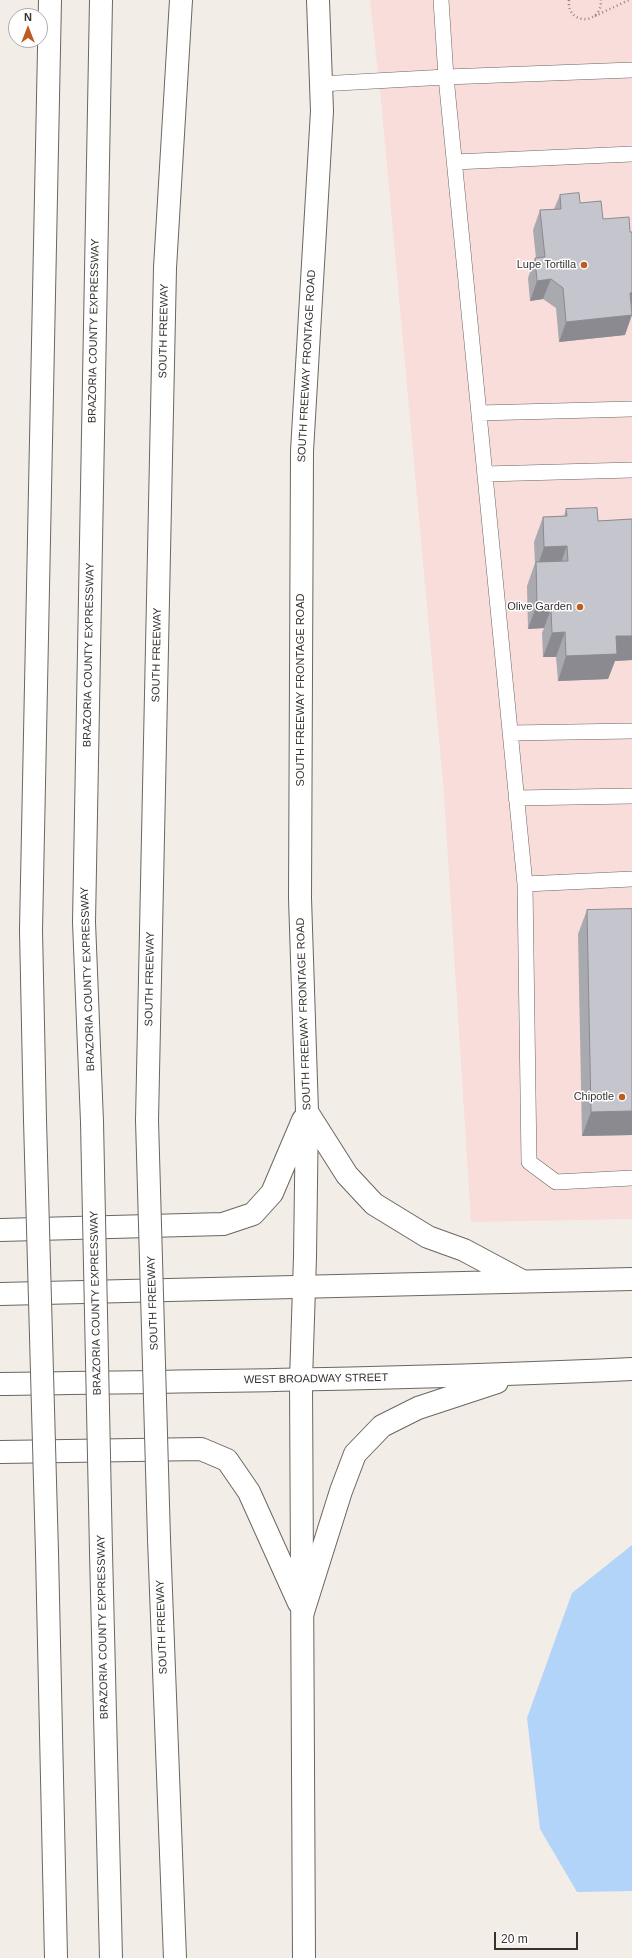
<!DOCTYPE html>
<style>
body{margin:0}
#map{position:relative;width:632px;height:1958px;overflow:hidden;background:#f3ede7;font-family:Helvetica,sans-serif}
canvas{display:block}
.north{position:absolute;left:8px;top:8px;width:40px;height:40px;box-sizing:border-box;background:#fff;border:1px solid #aeadac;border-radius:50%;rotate:0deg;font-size:11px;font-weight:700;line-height:16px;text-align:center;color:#353230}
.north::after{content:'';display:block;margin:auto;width:14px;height:18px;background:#bf5c23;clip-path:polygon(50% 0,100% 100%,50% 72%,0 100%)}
.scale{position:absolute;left:494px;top:1932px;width:84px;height:18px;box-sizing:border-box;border:2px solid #353230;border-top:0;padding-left:5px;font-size:12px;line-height:14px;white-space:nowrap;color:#353230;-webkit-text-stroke:3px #fff;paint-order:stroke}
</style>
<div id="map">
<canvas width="632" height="1958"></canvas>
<div class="north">N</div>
<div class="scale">20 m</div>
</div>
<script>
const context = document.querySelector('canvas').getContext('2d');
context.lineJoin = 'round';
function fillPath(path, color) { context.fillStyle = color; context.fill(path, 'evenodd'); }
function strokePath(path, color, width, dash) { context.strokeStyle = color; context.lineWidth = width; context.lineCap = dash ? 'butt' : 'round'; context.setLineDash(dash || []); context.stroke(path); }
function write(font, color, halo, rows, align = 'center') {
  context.font = font + ' Helvetica,sans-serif'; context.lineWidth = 3; context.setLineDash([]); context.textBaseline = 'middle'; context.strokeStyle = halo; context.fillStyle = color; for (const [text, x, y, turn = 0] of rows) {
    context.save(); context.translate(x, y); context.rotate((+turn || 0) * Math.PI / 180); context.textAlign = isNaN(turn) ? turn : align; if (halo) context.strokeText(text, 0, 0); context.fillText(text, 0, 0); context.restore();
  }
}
fillPath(new Path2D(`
 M370 0H632V1219L471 1222 444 794 382 110Z`), '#f8ddda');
fillPath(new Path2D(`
 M632 1545V1891L577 1892 540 1829 527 1718 572 1593Z`), '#b1d4f8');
const lane = new Path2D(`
 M632 70 446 77 525 884 529 1162 556 1182 632 1178
 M320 84 446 77 441 0
 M454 162 632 154
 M479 413 632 409
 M485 474 632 470
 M510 733 632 731
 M516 798 632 796
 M525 884 632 879`);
const secondary = new Path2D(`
 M0 1230 223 1224 253 1214 272 1193 303 1120
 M0 1452 201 1449 227 1460 249 1492 299 1603
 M304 1958 301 1380 305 1257 307 1112 300 898 302 451 322 111 318 0`);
const primary = new Path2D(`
 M307 1112 347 1175 374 1204 428 1237 464 1250 522 1281
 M0 1294 632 1279
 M0 1384C211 1381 421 1379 632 1369
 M303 1612 341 1491 355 1454 382 1426 418 1408 497 1382`);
const highway = new Path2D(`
 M35 1120 31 930 50 0
 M147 1120 165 268 181 0
 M92 1122 84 922 101 0
 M159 1539 175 1958
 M101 1552 111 1958
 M47 1553 56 1958`);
strokePath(lane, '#6b6661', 16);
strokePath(secondary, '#6b6661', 24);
strokePath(primary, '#6b6661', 24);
strokePath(highway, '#6b6661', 24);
strokePath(new Path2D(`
 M569 0C566 25 602 26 601 0
 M595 16 629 0`), '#8c8884', 2.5, [1, 3]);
strokePath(lane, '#fff', 15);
strokePath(secondary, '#fff', 22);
strokePath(primary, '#fff', 22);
strokePath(highway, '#fff', 22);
const highwayBridge = new Path2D(`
 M35 1120 47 1553
 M147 1120 159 1539
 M92 1122 101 1552`);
strokePath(highwayBridge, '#6b6661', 24, []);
strokePath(highwayBridge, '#fff', 22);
fillPath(new Path2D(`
 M560 195 580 203 603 219 625 335 559 342 556 308 543 299 530 301 528 278 535 258H536L533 230 540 210 554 209Z
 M566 509 598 521 632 519V660L615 661 608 679 558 681 556 657H543L542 633 544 628 528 629 527 586 535 563 534 542 543 517 564 516Z
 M587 910 632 1135 582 1136 578 934Z`), '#a9a9b0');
fillPath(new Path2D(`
 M551 279 543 299 530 301 537 281Z
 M630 293H632V312Z
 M632 315 625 335 559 342 566 322Z
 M567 546 558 570 536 571 544 547Z
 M558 603 552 621 551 609 544 628 528 629 537 604Z
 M565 632 556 657H543L552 633Z
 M616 636H632V660L615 661 608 679 558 681 566 656Z
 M632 1111V1135L582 1136 591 1112Z`), '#8a8a90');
const building = new Path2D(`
 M579 193 580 203 601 201 603 219 629 217 630 232H632V293H630L632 315 566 322 563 288 551 279 537 281 535 258 545 257 540 210 561 209 560 195Z
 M597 508 598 521 632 519V636H616L617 654 566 656 565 632 552 633 551 609H559L558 603 537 604 536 562 568 561 567 546 544 547 543 517 567 516 566 509Z
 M632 909V1111L591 1112 587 910Z`);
fillPath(building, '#c5c5cd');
strokePath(building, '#8a8a90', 1);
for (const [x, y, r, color] of [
 [584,265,4,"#bf5c23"],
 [580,607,4,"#bf5c23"],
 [622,1097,4,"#bf5c23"]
]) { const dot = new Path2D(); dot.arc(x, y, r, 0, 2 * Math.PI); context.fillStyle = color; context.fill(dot); strokePath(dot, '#fff', 1.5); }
write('11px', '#353230', '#fff', [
 ["Lupe Tortilla",576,265],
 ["Olive Garden",572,607],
 ["Chipotle",614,1097]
], 'right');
write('11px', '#353230', '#fff', [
 ["BRAZORIA COUNTY EXPRESSWAY",94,331,-89],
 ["SOUTH FREEWAY",164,331,-89],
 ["SOUTH FREEWAY FRONTAGE ROAD",307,366,-87],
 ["BRAZORIA COUNTY EXPRESSWAY",89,655,-89],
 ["SOUTH FREEWAY",157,655,-89],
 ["SOUTH FREEWAY FRONTAGE ROAD",301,690,-90],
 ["BRAZORIA COUNTY EXPRESSWAY",88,979,-92],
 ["SOUTH FREEWAY",150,979,-89],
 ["SOUTH FREEWAY FRONTAGE ROAD",304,1014,-92],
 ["BRAZORIA COUNTY EXPRESSWAY",96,1303,-91],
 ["SOUTH FREEWAY",153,1303,-92],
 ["WEST BROADWAY STREET",316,1379,-1],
 ["BRAZORIA COUNTY EXPRESSWAY",103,1627,-91],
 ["SOUTH FREEWAY",162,1627,-92]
]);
</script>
